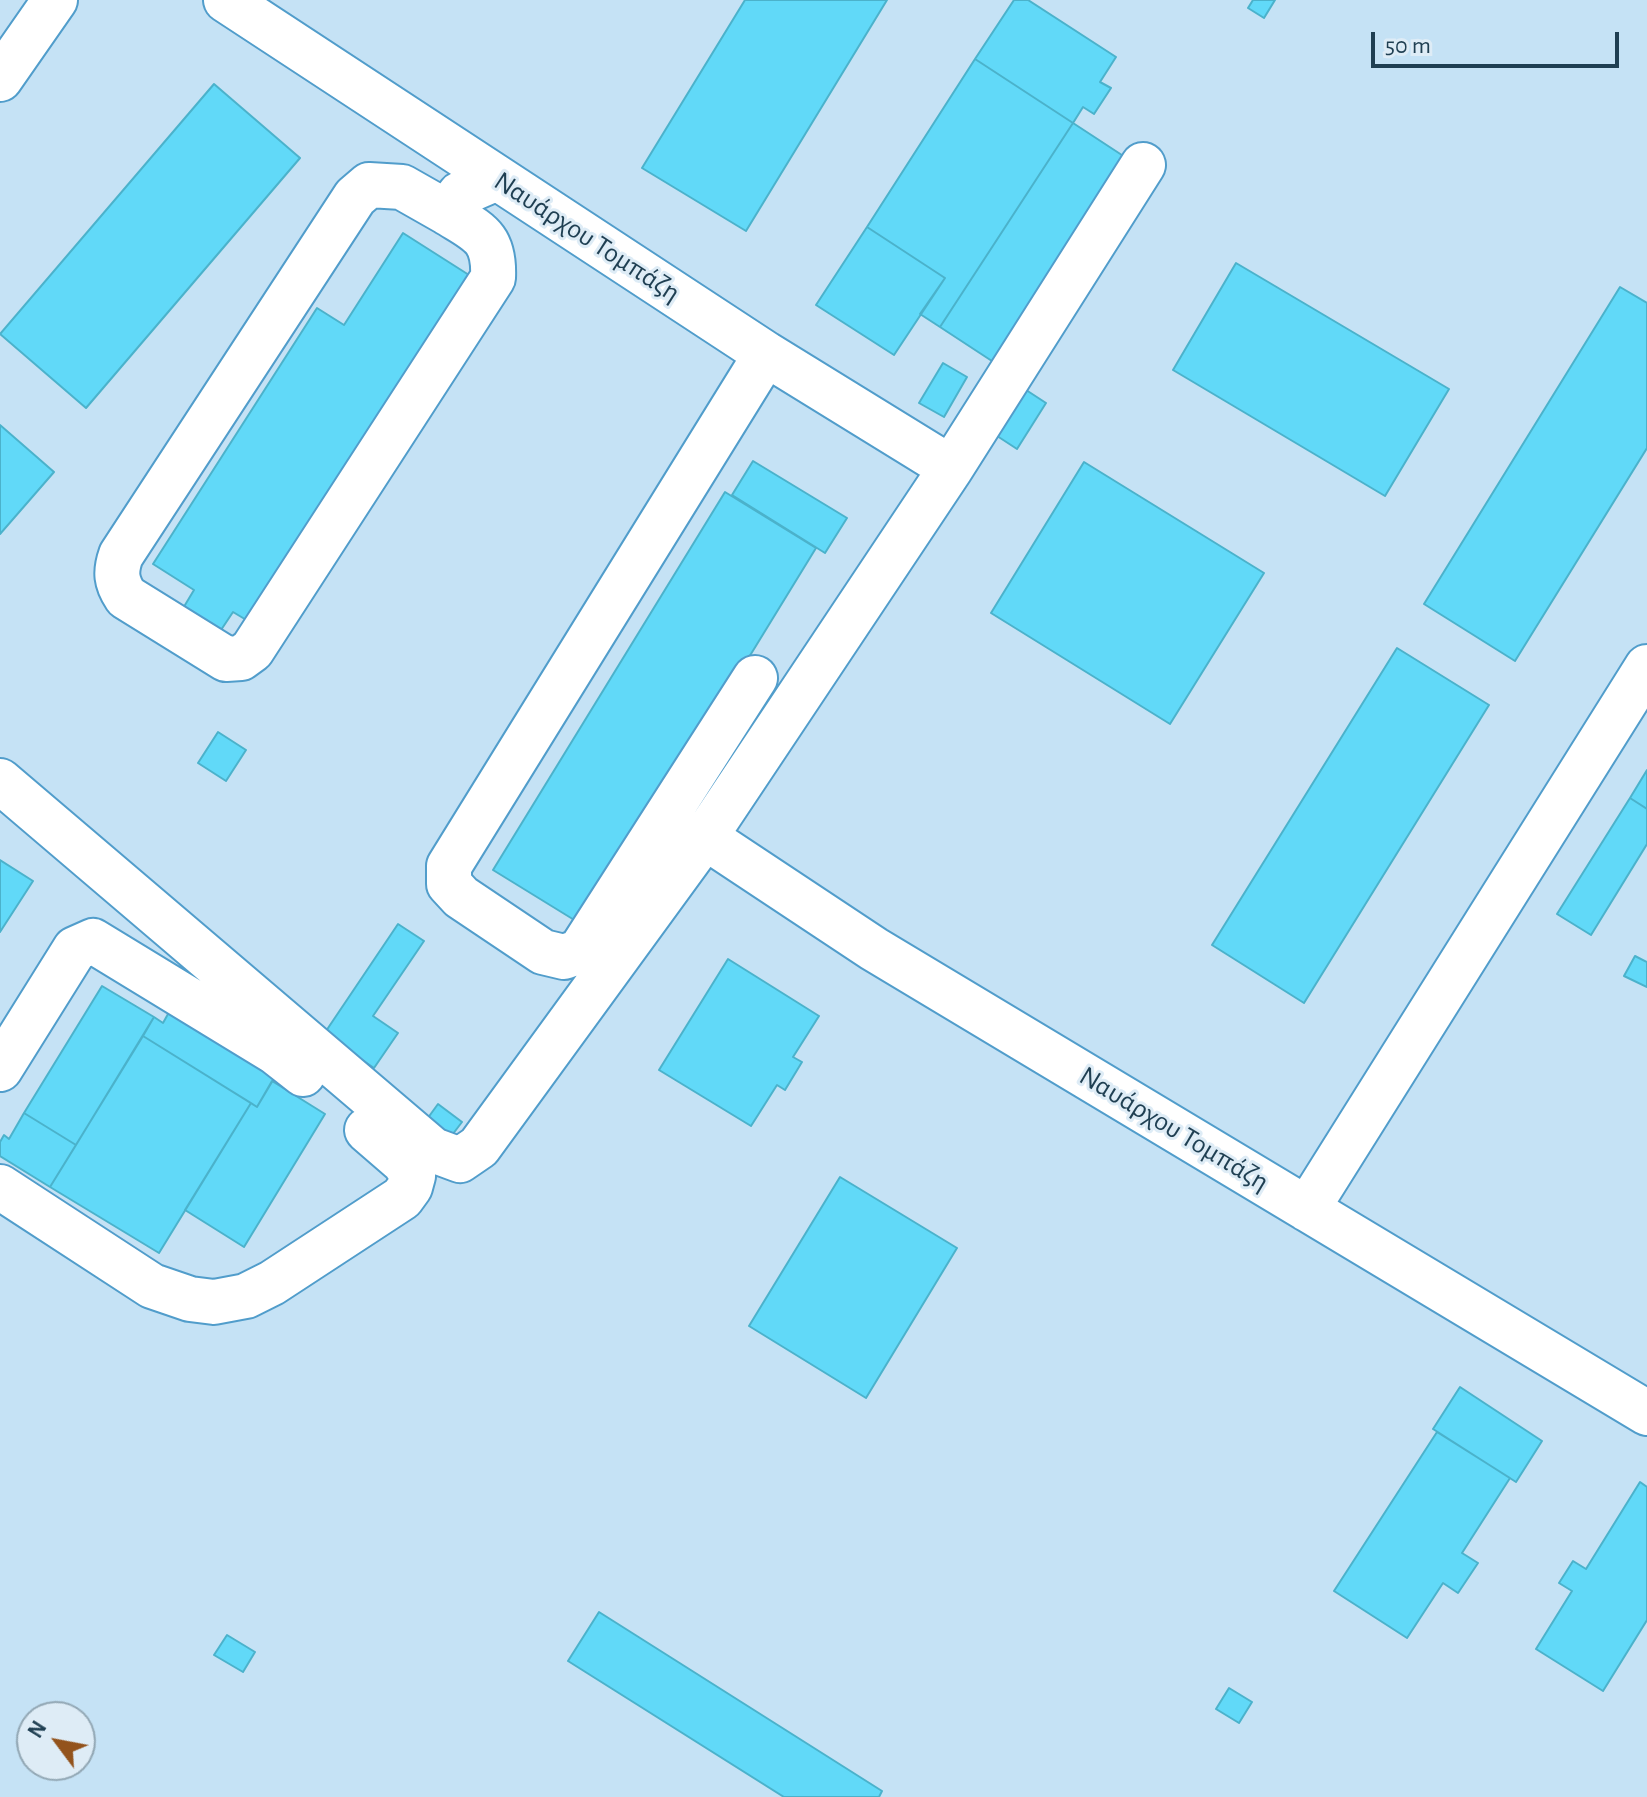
<!DOCTYPE html>
<meta charset="utf-8">
<style>
body{margin:0}
#map{position:relative;width:1647px;height:1797px;overflow:hidden;background:#c5e2f5;font-family:"Alegreya Sans",sans-serif}
canvas{display:block}
.north{position:absolute;left:16px;top:1701px;width:80px;height:80px;box-sizing:border-box;background:#deecf6;border:2px solid #92a7b4;border-radius:50%;rotate:302deg;font-size:22px;font-weight:700;line-height:32px;text-align:center;color:#1f3f52}
.north::after{content:'';display:block;margin:auto;width:28px;height:36px;background:#93531c;clip-path:polygon(50% 0,100% 100%,50% 72%,0 100%)}
.scale{position:absolute;left:1371px;top:32px;width:248px;height:36px;box-sizing:border-box;border:4px solid #1f3f52;border-top:0;padding-left:10px;font-size:24px;line-height:28px;white-space:nowrap;color:#1f3f52;-webkit-text-stroke:6px #deecf6;paint-order:stroke}
</style>
<div id="map">
<canvas width="1647" height="1797"></canvas>
<div class="north">N</div>
<div class="scale">50 m</div>
</div>
<script>
const context = document.querySelector('canvas').getContext('2d');
context.lineJoin = 'round';
function fillPath(path, color) { context.fillStyle = color; context.fill(path, 'evenodd'); }
function strokePath(path, color, width, dash) { context.strokeStyle = color; context.lineWidth = width; context.lineCap = dash ? 'butt' : 'round'; context.setLineDash(dash || []); context.stroke(path); }
function write(font, color, halo, rows, align = 'center') {
  context.font = font + ' "Alegreya Sans",sans-serif'; context.lineWidth = 6; context.setLineDash([]); context.textBaseline = 'middle'; context.strokeStyle = halo; context.fillStyle = color; for (const [text, x, y, turn = 0] of rows) {
    context.save(); context.translate(x, y); context.rotate((+turn || 0) * Math.PI / 180); context.textAlign = isNaN(turn) ? turn : align; if (halo) context.strokeText(text, 0, 0); context.fillText(text, 0, 0); context.restore();
  }
}
const building = new Path2D(`
 M745 0H887L746 231 642 168Z
 M1014 0H1028L1116 57 1100 82 1111 88 1094 114 1083 107 1073 123 975 59Z
 M1253 0H1275L1264 18 1248 8Z
 M975 59 1073 123 940 327 920 314 945 278 867 227Z
 M214 84 300 158 86 408 0 334Z
 M1073 123 1131 161 998 365 940 327Z
 M867 227 945 278 894 355 816 305Z
 M403 233 480 282 258 627 233 612 219 633 182 610 194 590 153 564 317 308 344 325Z
 M1236 263 1449 389 1385 496 1173 370Z
 M1620 287 1647 303V448L1515 661 1424 604Z
 M943 363 967 377 944 417 919 403Z
 M1020 386 1046 403 1017 449 991 432Z
 M0 425 54 472 0 534Z
 M753 461 847 518 825 553 732 495Z
 M1084 462 1264 573 1170 724 991 613Z
 M725 492 816 548 584 926 493 870Z
 M1397 648 1489 705 1304 1003 1212 945Z
 M218 732 246 750 226 781 198 763Z
 M1647 770V809L1630 798Z
 M1630 798 1647 809V844L1591 935 1557 914Z
 M0 860 33 881 0 932Z
 M398 924 424 941 373 1016 398 1033 374 1068 324 1034Z
 M1635 956 1647 962V987L1624 976Z
 M728 959 819 1016 793 1057 802 1062 785 1090 777 1085 751 1126 659 1070Z
 M102 986 154 1017 76 1145 24 1113Z
 M173 1005 279 1070 257 1107 143 1036 154 1017 163 1023Z
 M143 1036 251 1103 159 1253 50 1187Z
 M272 1081 325 1114 244 1247 185 1210 251 1103 257 1107Z
 M438 1104 462 1122 446 1143 422 1126Z
 M24 1113 76 1145 50 1187 0 1156V1142L4 1135 9 1139Z
 M840 1177 957 1248 866 1398 749 1326Z
 M1460 1387 1542 1441 1516 1482 1433 1429Z
 M1437 1432 1510 1478 1462 1553 1478 1563 1458 1593 1443 1583 1407 1638 1334 1591Z
 M1640 1482 1647 1487V1620L1603 1691 1536 1649 1572 1591 1559 1583 1573 1561 1586 1569Z
 M599 1612 882 1791 879 1797H784L568 1661Z
 M227 1635 255 1652 243 1672 214 1655Z
 M1229 1688 1252 1702 1239 1723 1216 1709Z`);
fillPath(building, '#61d9f8');
strokePath(building, '#4bb2cb', 2);
const minor = new Path2D(`
 M226 0 766 354 951 468
 M0 79 55 0
 M446 212 402 187 369 185 355 197 121 555C115 572 116 582 126 597L226 659 241 658 252 650 493 278C495 236 478 232 446 212L460 194 497 178
 M755 678 580 951 564 957 543 952 461 897 449 884V866L766 354
 M0 781 433 1150 460 1160 479 1147 705 837 951 468 1143 165
 M705 837 874 949 1647 1413
 M0 1069 75 949 93 941 275 1052 303 1074
 M0 1187 152 1286 190 1299 214 1302 246 1296 272 1283 402 1198 410 1187 413 1176 404 1162 367 1130
 M1307 1209 1647 667`);
strokePath(minor, '#519dcb', 48);
strokePath(minor, '#fff', 44);
write('28px', '#1f3f52', '#deecf6', [
 ["Ναυάρχου Τομπάζη",587,237,33],
 ["Ναυάρχου Τομπάζη",1174,1129,31]
]);
</script>
